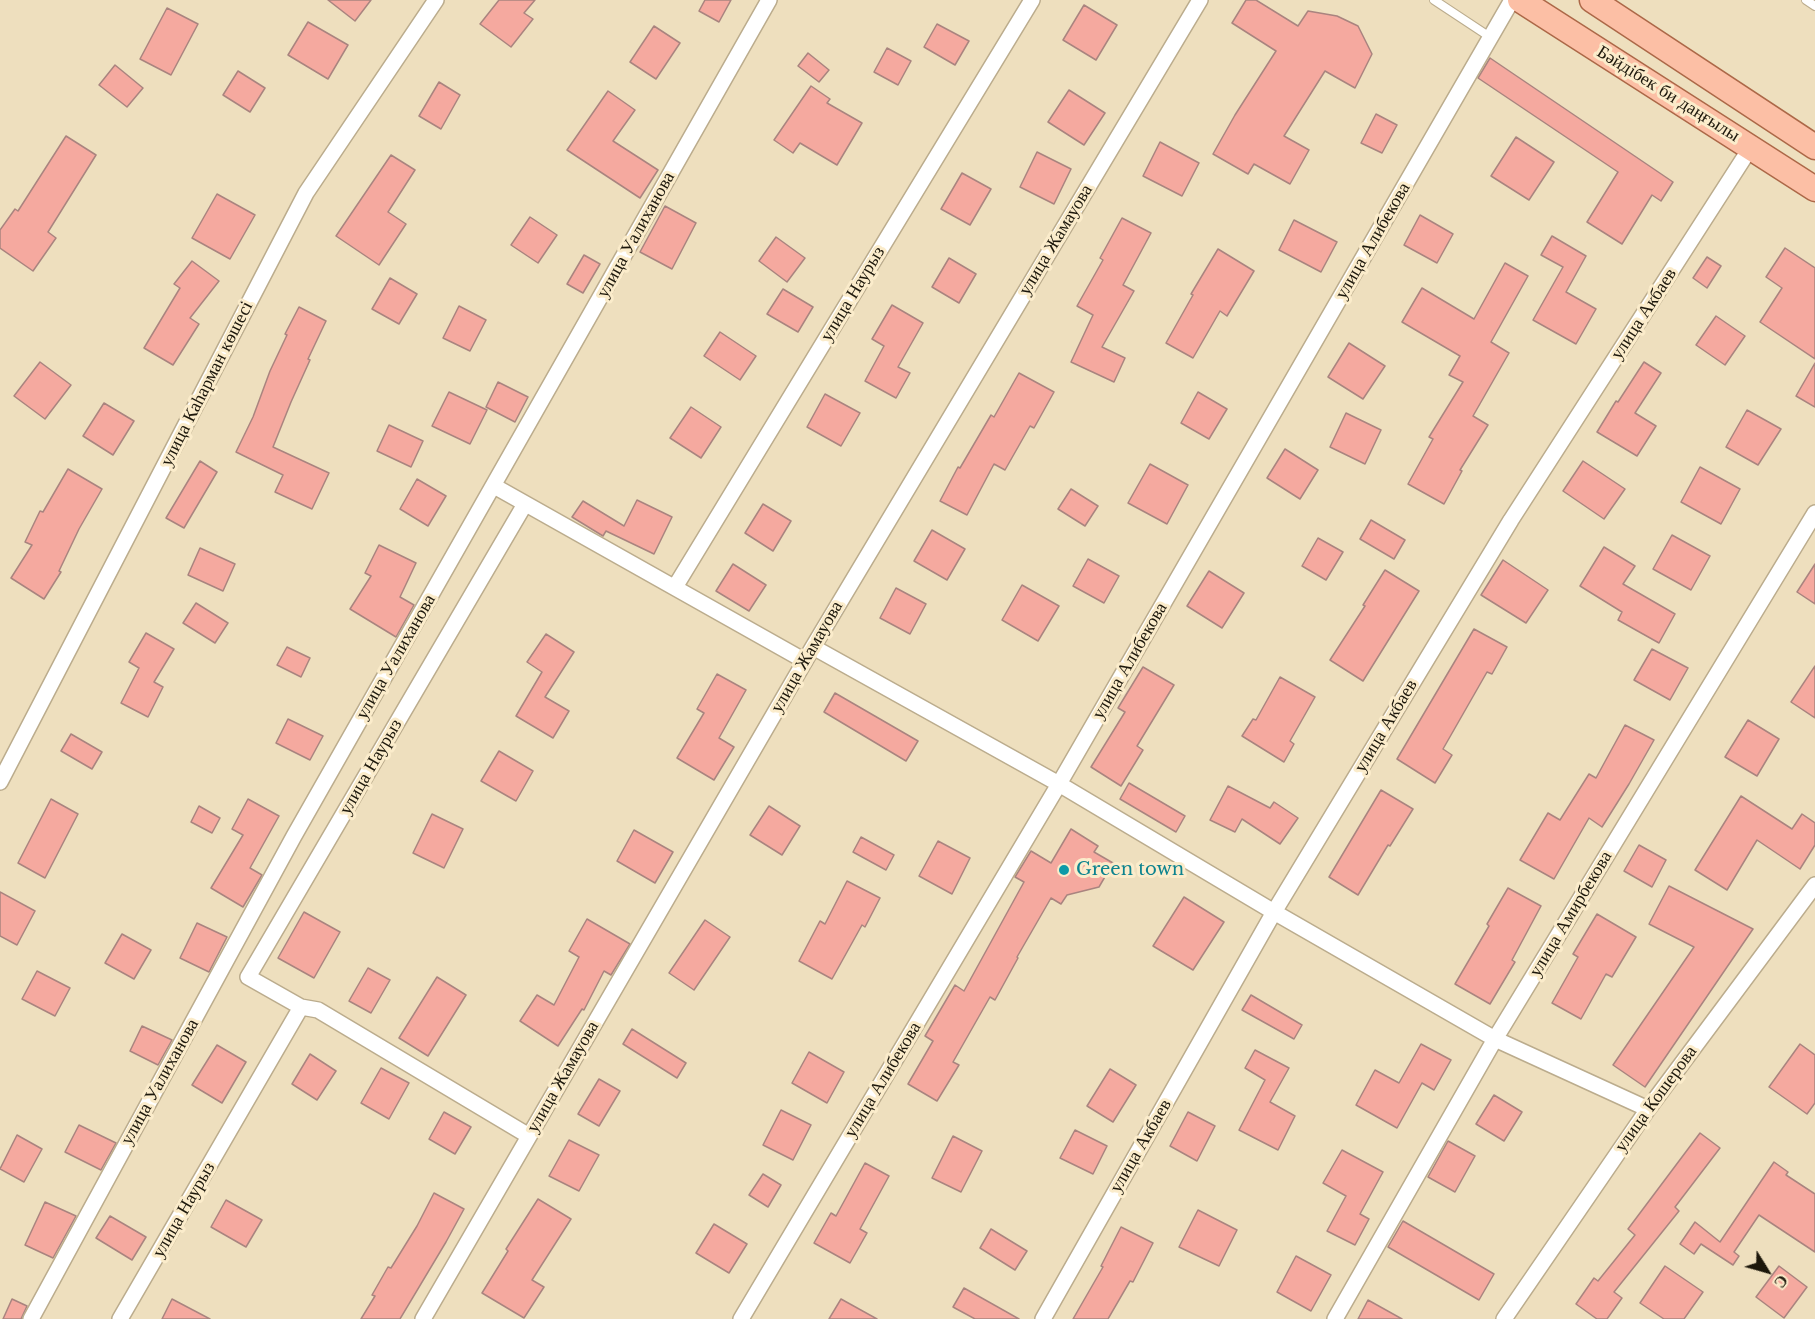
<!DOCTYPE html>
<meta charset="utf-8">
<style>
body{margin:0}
#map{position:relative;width:1815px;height:1319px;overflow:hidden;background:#eedfbe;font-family:"Libre Baskerville",serif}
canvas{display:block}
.north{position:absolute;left:1737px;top:1241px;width:60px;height:60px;-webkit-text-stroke:4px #fbeccb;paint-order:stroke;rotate:127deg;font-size:16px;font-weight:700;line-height:24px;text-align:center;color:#1c170b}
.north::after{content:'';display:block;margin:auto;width:21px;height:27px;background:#1c170b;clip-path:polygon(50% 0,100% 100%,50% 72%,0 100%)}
</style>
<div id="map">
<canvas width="1815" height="1319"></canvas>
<div class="north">С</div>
</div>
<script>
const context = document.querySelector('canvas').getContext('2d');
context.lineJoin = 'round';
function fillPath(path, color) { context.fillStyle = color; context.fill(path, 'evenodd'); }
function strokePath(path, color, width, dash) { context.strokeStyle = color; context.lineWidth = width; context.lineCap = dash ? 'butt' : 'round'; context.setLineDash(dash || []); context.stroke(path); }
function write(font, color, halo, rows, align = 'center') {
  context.font = font + ' "Libre Baskerville",serif'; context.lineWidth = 6; context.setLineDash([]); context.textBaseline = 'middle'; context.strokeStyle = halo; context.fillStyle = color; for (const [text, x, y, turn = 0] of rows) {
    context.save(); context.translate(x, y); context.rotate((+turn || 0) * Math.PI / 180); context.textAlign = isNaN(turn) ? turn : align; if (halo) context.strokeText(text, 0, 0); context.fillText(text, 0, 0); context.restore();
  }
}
const building = new Path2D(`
 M328 0H371L355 21Z
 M499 0H535L524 13 533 19 511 47 480 24Z
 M705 0H731L719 22 699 11Z
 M1246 0H1256L1298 26 1308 11 1337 16 1358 26 1372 54 1355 88 1325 71 1284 136 1309 150 1290 184 1254 164 1248 174 1213 154 1235 115 1276 51 1232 23Z
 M1084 5 1117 25 1096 60 1063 40Z
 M167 8 198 24 171 75 140 59Z
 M308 22 348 45 328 79 288 55Z
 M937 24 969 41 955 65 924 47Z
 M654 26 680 43 656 79 630 62Z
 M887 48 911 61 898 85 874 72Z
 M808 53 829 70 819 82 798 66Z
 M1490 58 1673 182 1661 201 1652 195 1622 244 1587 222 1618 172 1478 78Z
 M115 65 143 88 127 107 99 85Z
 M238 71 265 88 250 112 223 95Z
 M439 82 460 95 441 129 419 116Z
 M811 86 830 99 827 103 862 123 837 165 800 143 793 153 774 140Z
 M1069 90 1105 113 1084 145 1048 122Z
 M608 91 635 110 613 141 658 170 640 198 567 150Z
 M1376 114 1397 125 1382 153 1361 143Z
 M66 136 96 155 48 232 56 238 33 271 0 248V230L15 209 18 211Z
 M1516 137 1554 162 1529 200 1491 176Z
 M1160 142 1199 163 1182 196 1143 176Z
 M1037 152 1071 169 1054 204 1020 187Z
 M391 155 415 170 388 212 406 224 379 265 336 236Z
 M962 173 991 189 970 225 941 209Z
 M217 194 255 215 230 259 192 238Z
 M665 206 696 223 672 269 640 252Z
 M1420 215 1453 234 1437 263 1404 245Z
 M530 217 557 235 538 263 511 245Z
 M1122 218 1151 233 1123 285 1134 291 1102 347 1125 358 1114 382 1071 362 1093 315 1077 306 1103 260 1100 258Z
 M1294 220 1337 242 1321 272 1279 250Z
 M1552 236 1586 256 1566 292 1596 309 1576 344 1533 320 1563 267 1541 255Z
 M776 237 805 258 787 282 759 261Z
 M1785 248 1815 268V359L1760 322 1782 288 1766 277Z
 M1218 249 1254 271 1227 316 1220 311 1193 358 1166 343 1193 295 1191 294Z
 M584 255 600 264 583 293 567 284Z
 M1707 257 1721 266 1707 288 1693 278Z
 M949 258 976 274 959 303 932 287Z
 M192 261 219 281 190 318 199 324 173 365 144 348 180 288 174 284Z
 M1505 263 1528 276 1491 342 1509 353 1473 416 1488 425 1460 470 1462 471 1444 504 1408 484 1433 439 1429 437 1463 382 1449 375 1460 356 1402 322 1422 288 1474 319Z
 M390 278 417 294 399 324 372 309Z
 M783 289 813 307 798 332 767 314Z
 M892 305 923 323 898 367 910 373 896 398 865 381 884 346 872 339Z
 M459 306 486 320 470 351 443 338Z
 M299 307 326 321 308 359 310 360 291 402 273 447 329 473 312 509 275 492 283 475 236 452 253 417 270 371 287 335 285 334Z
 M1716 316 1745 336 1725 365 1696 345Z
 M720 332 756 356 740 380 704 356Z
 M1349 343 1385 366 1363 399 1328 377Z
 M40 362 71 385 45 419 14 396Z
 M1644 362 1661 373 1635 413 1656 426 1637 456 1597 432 1616 401 1618 402Z
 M1815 363V407L1796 396Z
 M1019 373 1054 392 1034 428 1030 426 1005 470 994 464 967 515 940 501 958 467 960 468 991 415 994 417Z
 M498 382 528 397 515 422 486 407Z
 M449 392 487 410 470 444 432 426Z
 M1198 392 1227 409 1209 439 1181 423Z
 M825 394 860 413 841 446 807 427Z
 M104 403 134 421 113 455 83 436Z
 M691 407 721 427 701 458 670 438Z
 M1747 410 1781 429 1758 465 1726 447Z
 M1346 413 1381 430 1365 464 1330 447Z
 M389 425 423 441 411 467 377 451Z
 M1285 449 1318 470 1300 499 1267 478Z
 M200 461 217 472 184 528 166 518Z
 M1583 461 1625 489 1604 519 1563 491Z
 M1150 464 1188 485 1167 524 1128 503Z
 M1700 467 1740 489 1721 524 1681 502Z
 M68 469 102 489 79 529 59 571 61 572 44 599 11 578 32 545 25 542 40 511 43 512Z
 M417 479 446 496 428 526 400 509Z
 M1071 489 1098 506 1085 526 1058 509Z
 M637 500 672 517 654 554 606 531 603 536 572 517 583 501 624 526Z
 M763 504 791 521 773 551 745 533Z
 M1371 520 1405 540 1394 559 1360 539Z
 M932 530 965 549 947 580 914 561Z
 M1672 535 1710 556 1691 590 1653 569Z
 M1318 538 1343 552 1326 580 1302 566Z
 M379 545 416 563 400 597 414 605 396 637 350 609 371 576 365 573Z
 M1604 547 1635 566 1623 584 1675 614 1659 643 1618 620 1622 612 1580 586Z
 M200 548 235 564 223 591 188 575Z
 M1088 559 1119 576 1104 603 1073 586Z
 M1503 560 1548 590 1526 623 1481 595Z
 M733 564 766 585 749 611 716 591Z
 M1815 564V604L1797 592Z
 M1385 570 1419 591 1363 681 1330 660 1365 606 1363 605Z
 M1209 571 1244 593 1222 628 1187 606Z
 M1022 585 1059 606 1038 641 1002 620Z
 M896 588 926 604 910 634 880 618Z
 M196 603 228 623 215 643 183 623Z
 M1474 629 1507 647 1492 674 1487 672 1443 749 1452 755 1435 783 1397 759Z
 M146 633 174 649 154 682 163 687 148 717 121 703 139 668 129 662Z
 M546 634 574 652 545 697 569 711 553 738 516 716 542 672 527 662Z
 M287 647 310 658 301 677 277 665Z
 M1652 649 1688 668 1670 700 1634 680Z
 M1815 666V718L1791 702Z
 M1143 667 1174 685 1137 746 1143 750 1121 786 1091 767 1125 712 1118 708Z
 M717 674 746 690 719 738 734 747 714 780 677 758 704 713 697 709Z
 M1280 677 1315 697 1290 741 1294 744 1284 762 1242 736 1253 719 1256 720Z
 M835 693 918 741 906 761 824 712Z
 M288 719 323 736 310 760 276 743Z
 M1748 720 1779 739 1757 776 1725 757Z
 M1625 725 1654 740 1629 784 1602 827 1589 818 1554 879 1520 860 1548 813 1560 820 1589 774 1596 778Z
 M71 734 102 752 92 769 61 751Z
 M499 751 533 771 516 801 481 781Z
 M1129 783 1185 816 1176 832 1120 799Z
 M1228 786 1270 808 1274 802 1298 818 1280 844 1242 819 1235 832 1210 820Z
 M1381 790 1413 809 1390 846 1388 845 1358 895 1329 877Z
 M1741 796 1792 829 1802 814 1815 823V845L1800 869 1757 840 1727 890 1695 870Z
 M51 799 78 814 45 878 18 863Z
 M248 799 279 816 250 868 262 875 243 907 211 888 243 835 232 829Z
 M199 806 220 818 212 833 191 822Z
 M769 806 800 826 782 855 750 835Z
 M432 814 463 829 444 868 413 853Z
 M1071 829 1098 846 1094 852 1113 863 1099 887 1067 895 1061 904 1051 898 1017 957 1018 958 995 1000 990 997 953 1062 959 1065 937 1101 908 1084 933 1041 925 1036 955 985 964 991 1024 882 1015 877 1031 851 1051 863Z
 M634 830 673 852 655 883 617 861Z
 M861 837 894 855 886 870 853 852Z
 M938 841 970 858 952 894 919 876Z
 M1639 845 1666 860 1652 887 1624 871Z
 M847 881 880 898 865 927 862 925 832 979 799 961 820 921 825 924Z
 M1669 886 1753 929 1645 1087 1613 1065 1694 947 1649 924Z
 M1508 888 1541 906 1512 960 1515 962 1490 1004 1455 984 1489 926 1487 924Z
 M0 892 35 911 17 945 0 936Z
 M1184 897 1224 922 1193 970 1153 946Z
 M304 912 340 932 314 978 278 958Z
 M1597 914 1636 937 1612 977 1606 974 1581 1019 1552 1003 1578 957 1573 954Z
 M587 919 630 944 611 975 604 971 584 1010 582 1009 558 1046 520 1021 537 995 554 1005 579 957 569 951Z
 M705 920 730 937 694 990 669 973Z
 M197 923 227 937 209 972 180 958Z
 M122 934 151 950 134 979 105 963Z
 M368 968 390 980 371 1013 349 1001Z
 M37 971 70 988 55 1016 22 999Z
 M437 977 466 995 428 1056 399 1038Z
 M1251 995 1302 1025 1294 1039 1242 1010Z
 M142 1026 172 1040 158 1065 130 1051Z
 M632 1029 686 1063 677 1078 623 1044Z
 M1421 1044 1451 1060 1434 1090 1422 1083 1397 1128 1356 1105 1375 1070 1399 1083Z
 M1800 1044 1815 1055V1103L1807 1114 1769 1087Z
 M217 1045 246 1062 222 1103 192 1085Z
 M1255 1050 1289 1068 1270 1102 1295 1116 1278 1150 1239 1130 1265 1080 1245 1068Z
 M809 1052 844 1072 827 1103 792 1083Z
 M310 1054 336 1071 317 1100 292 1084Z
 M381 1068 409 1083 389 1119 361 1103Z
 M1110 1069 1136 1085 1113 1122 1087 1106Z
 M599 1079 620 1091 599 1126 578 1114Z
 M1494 1095 1522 1112 1504 1141 1476 1124Z
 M781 1110 811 1125 793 1160 763 1145Z
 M444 1112 471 1127 455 1154 429 1139Z
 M1188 1112 1215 1126 1197 1161 1170 1146Z
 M79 1125 116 1143 101 1170 65 1152Z
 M1075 1130 1107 1146 1093 1174 1060 1158Z
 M1700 1133 1720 1148 1675 1207 1679 1211 1614 1292 1622 1298 1607 1319H1597L1576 1304 1594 1278 1598 1281 1635 1235 1628 1229Z
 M17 1135 42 1149 24 1182 0 1169Z
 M953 1136 982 1151 961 1192 932 1178Z
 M569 1140 599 1155 579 1191 549 1176Z
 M1448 1141 1475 1156 1455 1192 1428 1177Z
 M1342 1150 1383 1172 1360 1214 1369 1219 1355 1245 1327 1231 1346 1196 1323 1183Z
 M1774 1162 1788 1172 1786 1175 1815 1194V1252L1759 1215 1734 1252 1739 1256 1733 1265 1701 1244 1694 1254 1680 1244 1695 1222 1720 1242Z
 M865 1163 889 1176 860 1229 867 1233 850 1263 814 1243 831 1213 836 1216Z
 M763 1174 781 1185 768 1207 749 1195Z
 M434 1193 464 1209 446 1242 400 1319H361L375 1296 372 1295 388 1267 391 1268 417 1226Z
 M538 1199 571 1219 532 1280 544 1287 524 1318 482 1293 508 1251 506 1249Z
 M226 1200 262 1220 246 1247 211 1227Z
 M45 1202 76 1216 53 1258 25 1245Z
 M1198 1210 1237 1230 1219 1266 1179 1247Z
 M110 1216 146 1237 132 1260 96 1238Z
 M1403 1221 1494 1274 1479 1300 1388 1247Z
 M714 1224 747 1244 729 1273 696 1253Z
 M1121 1227 1153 1243 1133 1282 1130 1281 1108 1319H1073L1103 1267 1101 1266Z
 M991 1229 1027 1251 1015 1270 980 1248Z
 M1296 1256 1331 1275 1311 1311 1277 1292Z
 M1665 1266 1703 1292 1684 1319H1664L1640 1303Z
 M1779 1266 1807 1287 1784 1318 1756 1297Z
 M964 1288 1019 1319H975L953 1307Z
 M12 1299 27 1306 21 1319H3Z
 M172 1299 210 1319H162Z
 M841 1299 877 1319H829Z
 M1368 1300 1402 1319H1358Z`);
fillPath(building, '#f5a99f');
strokePath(building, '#a9847f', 1.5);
const lane = new Path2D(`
 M1434 0 1490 37
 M1806 0 1815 6`);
const street = new Path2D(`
 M494 486 805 661
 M675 587 1032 0
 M813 647 1059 784 1274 912 1495 1039 1648 1109
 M0 782 306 193 436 0
 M301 1007 248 977 525 504
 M31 1319 294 836 769 0
 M120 1319 301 1007 318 1010 529 1136
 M423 1319 813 647 1200 0
 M741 1319 1059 784 1512 0
 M1043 1319 1274 912 1511 520 1751 147
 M1335 1319 1495 1039 1815 513
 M1504 1319 1648 1109 1815 885`);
const primary = new Path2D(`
 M1520 0 1815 189
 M1592 0 1815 147`);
strokePath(lane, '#bbac8d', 10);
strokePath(street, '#bbac8d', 18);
strokePath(primary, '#ac6848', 27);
strokePath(lane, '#fff', 8);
strokePath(street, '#fff', 15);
strokePath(primary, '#fcbfa5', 24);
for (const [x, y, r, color] of [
 [1064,870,6,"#0f9aa8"]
]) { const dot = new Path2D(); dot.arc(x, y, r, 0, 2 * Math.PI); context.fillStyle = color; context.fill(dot); strokePath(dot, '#fbeccb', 2); }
write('18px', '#1c170b', '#fbeccb', [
 ["Бәйдібек би даңғылы",1668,94,32],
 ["улица Уалиханова",636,235,-61],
 ["улица Жамауова",1056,240,-59],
 ["улица Алибекова",1373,241,-60],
 ["улица Наурыз",853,294,-59],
 ["улица Акбаев",1644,314,-57],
 ["улица Каһарман көшесі",207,384,-63],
 ["улица Уалиханова",396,657,-60],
 ["улица Жамауова",807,657,-60],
 ["улица Алибекова",1130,661,-60],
 ["улица Акбаев",1386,726,-59],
 ["улица Наурыз",371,767,-60],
 ["улица Амирбекова",1571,914,-59],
 ["улица Жамауова",563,1077,-60],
 ["улица Алибекова",883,1080,-59],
 ["улица Уалиханова",160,1082,-61],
 ["улица Кошерова",1656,1099,-54],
 ["улица Акбаев",1141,1146,-60],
 ["улица Наурыз",184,1210,-60]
]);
write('18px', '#0d838f', '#fbeccb', [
 ["Green town",1076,870]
], 'left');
</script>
